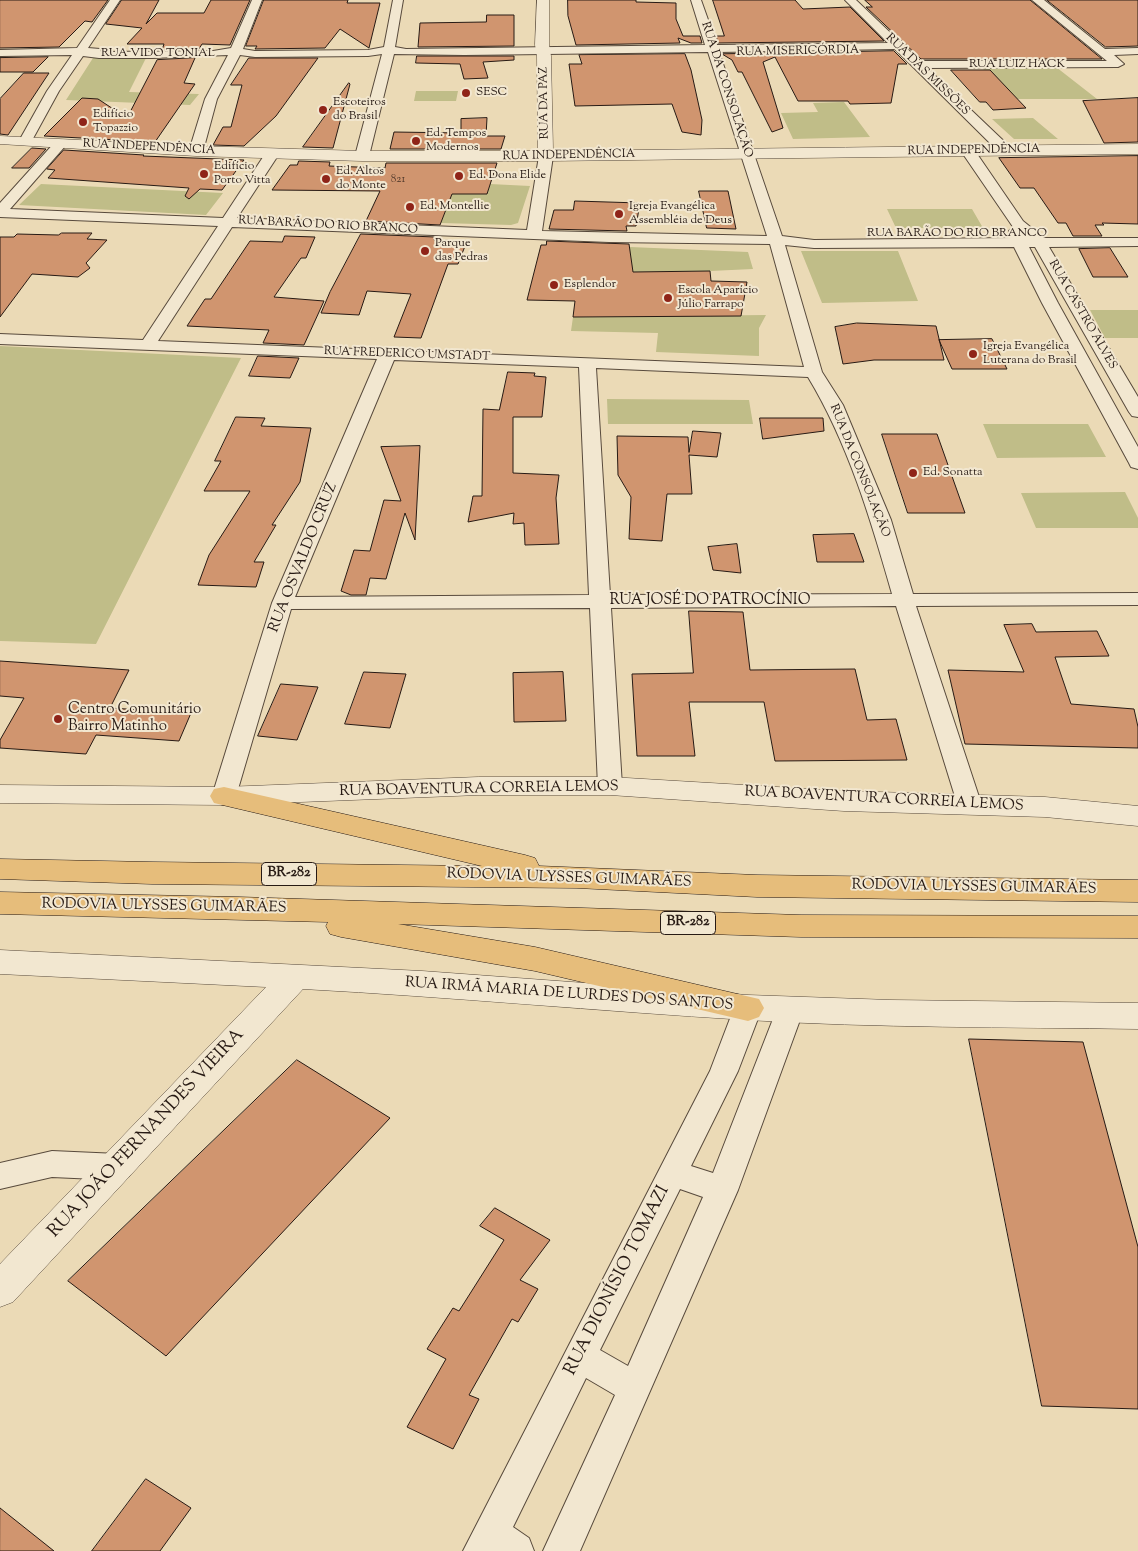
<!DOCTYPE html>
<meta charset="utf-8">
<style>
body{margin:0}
canvas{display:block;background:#ebdab6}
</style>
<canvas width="1138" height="1551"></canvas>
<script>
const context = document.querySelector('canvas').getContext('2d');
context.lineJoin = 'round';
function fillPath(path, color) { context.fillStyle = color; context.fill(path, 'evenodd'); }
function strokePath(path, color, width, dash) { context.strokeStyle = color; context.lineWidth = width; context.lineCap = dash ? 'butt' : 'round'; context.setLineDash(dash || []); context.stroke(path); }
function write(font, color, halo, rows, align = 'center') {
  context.font = font + ' "Sorts Mill Goudy",serif'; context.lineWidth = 4; context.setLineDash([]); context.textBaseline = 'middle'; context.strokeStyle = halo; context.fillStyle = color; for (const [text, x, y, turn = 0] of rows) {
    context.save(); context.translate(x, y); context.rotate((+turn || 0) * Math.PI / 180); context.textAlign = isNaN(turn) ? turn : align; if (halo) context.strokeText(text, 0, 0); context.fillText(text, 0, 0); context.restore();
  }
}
fillPath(new Path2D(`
 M93 58H146L129 92 199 94 190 105 66 100Z
 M1056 67 1097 99H1015L982 68Z
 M416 91H458L456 101H414Z
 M844 102 870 137 793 139 781 113 818 112 813 103Z
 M1033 118 1058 139H1014L992 119Z
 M41 184 223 193 206 215 19 205Z
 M490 184 530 186 518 223 511 225 441 223 452 194H487Z
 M887 209H972L983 228H896Z
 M583 245 748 252 753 269 710 271 633 272Z
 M801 251H898L918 301 822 303Z
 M1090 310H1138V338H1105Z
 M766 315 759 328V356L656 352 658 333 571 331 573 317Z
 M0 346 241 358 96 644 0 641Z
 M607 399 749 400 753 424H608Z
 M983 424H1088L1106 457 997 458Z
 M1125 492 1138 518V528H1036L1021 493Z`), '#c0bd88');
const building = new Path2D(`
 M0 0H108L92 22 85 21 59 47 0 48Z
 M122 0H159L146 24 157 13H204L211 0H250L230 45 202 44 199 49 162 50 164 44H127L142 28 106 24Z
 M264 0H348L347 3H380L369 48 340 29 325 48 255 49 257 46H246Z
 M568 0H636V2L676 3V19L683 36H700L702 43H691L678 38 680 43 576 45 568 16Z
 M713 0H795L803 9 850 7 884 41 718 43 716 36H724Z
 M865 0H1030L1102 59H921L866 7H872Z
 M1047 0H1138V46L1106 47Z
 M487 15H514V46L418 47 420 23 486 22Z
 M894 51 907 64H898L891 103 850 104 848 101H798L775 57 763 62 783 128 772 132 742 72H738L732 60 722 54Z
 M685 54 691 70 702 120 701 135 682 132 672 104 575 106 569 64H582L579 55Z
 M417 56H514V60L483 62 488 78 464 79 460 64 416 63Z
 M48 57 33 72H0V58Z
 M195 58 184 83 195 84 155 142 44 136 82 98 98 99 127 118 157 60Z
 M249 58H318L276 116 244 146 213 145 223 127H231L242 85H231Z
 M951 70H990L1026 108 993 110 986 102H980Z
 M24 73H49L8 135 0 134V99Z
 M349 83 350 84 333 148 303 147Z
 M1138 98V142L1104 143 1083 101Z
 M487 118 486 136H505L501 149H390L394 132 461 133V119Z
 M32 148 46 149 29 168H12Z
 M64 150 144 155 143 156 244 160 222 190 200 189 189 199 185 196 189 188 48 178 55 170 47 169Z
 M1138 156V224L1102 223 1104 225H1095L1102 236H1073L1066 223H1058L1034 188H1020L999 158Z
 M299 161 330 162 329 166 385 168 386 163H497L487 194H452L440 225 366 221 380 191 272 190 290 165H297Z
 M699 191H728L736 229 707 228Z
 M575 201 640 203 636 226H626L627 231 549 229 554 210H573Z
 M62 233H92L87 239 107 240 86 263 90 268 78 277 32 274 0 317V237H14L17 234 58 235Z
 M361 234 435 237 434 240 467 241 458 264H448L421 338 394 337 411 294 367 291 359 315 321 313 330 292Z
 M285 236 315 237 306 258H301L274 297 324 301 304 345 263 343 269 330 187 326 205 299H211L250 241 282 242Z
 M547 241 629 244 633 272 710 271 711 281 747 282 741 316 573 317 575 301 527 300 541 245H546Z
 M1110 248 1128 277H1093L1079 249Z
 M857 323 936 326 944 360H874L843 364 835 327Z
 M992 339 1007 369H952L939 340Z
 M258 356 299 358 290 378 249 376Z
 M508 372 535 373 534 376 546 377 542 417H513V473L559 475 556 498 559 544 525 545 524 523 513 524 514 513 468 522 473 496H482L483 409 499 410Z
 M236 417 265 418 261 426 311 428 300 482 272 525H276L254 562H264L256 587 198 585 209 555 250 491H204L221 461H215Z
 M760 418H823L824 431 763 439Z
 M693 431 721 433 717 457 689 455 692 494H667L662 541 629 539 631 497 618 475 617 436 688 437 689 452Z
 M882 434H937L965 513H908Z
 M420 446 415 540 405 513 386 579 370 578 366 595H351L341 591 354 550 370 551 384 500 401 501 381 447Z
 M854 534 864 562H817L813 535Z
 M737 544 741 573 713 570 708 547Z
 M689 611 743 612 750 670 855 669 867 720 896 719 907 760 775 761 764 702H689L695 756H637L632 674 693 673Z
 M1032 624 1036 632 1097 631 1109 656 1055 657 1071 704 1134 709 1138 727V748L965 744 948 670 1024 672 1004 625Z
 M0 661 129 670 110 708 191 713 179 741 96 735 86 754 0 748V740L24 698 0 696Z
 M364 672 406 674 390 728 345 724Z
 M563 672 566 721 514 722 513 673Z
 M281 684 318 687 297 740 258 736Z
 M969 1039 1083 1042 1138 1247V1409L1042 1406Z
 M297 1060 390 1118 166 1356 68 1281Z
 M495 1208 550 1240 520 1280 538 1289 518 1322 512 1319 469 1395 479 1399 453 1449 407 1427 446 1359 427 1349 453 1308 459 1311 504 1240 480 1226Z
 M146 1479 191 1508 160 1551H92Z
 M0 1508 54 1551H0Z`);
fillPath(building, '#d0956f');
strokePath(building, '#271a14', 1);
const minor = new Path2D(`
 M110 0H120L88 48 100 49 101 52 213 51 231 48 252 0H262L243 49 255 51 368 50 384 47 393 0H403L395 47 406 49 705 45 691 0H701L717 45 888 43 845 0H856L920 61H1107L1032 0H1044L1105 49 1138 48V54L1114 55 1124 64 1118 67 927 68 1010 147 1012 150 1005 154 1000 153 895 49 719 52 782 236 814 240 1011 238 1009 231 1013 227 961 151 968 147 973 148 1023 221 1044 238H1138V246L1049 247 1138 397V417L1132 416 1129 412 1035 247H1029L1058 303 1138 447V469L1131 467 1129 463 1042 303 1014 247 814 248 785 245 822 372 843 405 891 520 913 594 1138 593V605L916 606 981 803 978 809 969 811 960 809 957 803 896 606 611 608 622 786 618 792 610 794 602 792 598 786 590 608 291 609 236 796 233 802 224 804 215 802 212 796 272 603 377 359 0 344V334L143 340 218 226 0 217V203L56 141 61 140 67 144 10 209 223 218 267 151 272 150 279 154 237 218 527 230 539 156 546 152 553 156 542 231 767 236 708 52 464 55 394 54 369 156 362 160 355 156 382 54 368 56 255 57 240 55 217 99 203 151 196 155 189 151 205 99 228 55 152 58H99L83 56 59 91 30 144H20L19 141 47 91 72 55 0 56V50L77 48ZM232 227 609 242 770 244 804 367 158 341ZM394 360 579 367 589 595 295 597ZM596 368 808 377C848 443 871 520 892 594L610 595Z
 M748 997 758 1000 762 1008 738 1071 691 1166 713 1173 780 1001 790 998 800 1001 804 1009 738 1190 580 1551H543L615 1395 586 1378 513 1527 529 1538 534 1551H463L710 1071 734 1008 738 1000ZM680 1189 703 1197 628 1366 600 1350Z
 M52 1151 118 1154 129 1158 133 1167 129 1176 118 1180 52 1177 0 1189V1163Z`);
const tertiary = new Path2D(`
 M537 0H549V45L551 56 553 151 1138 144V154L546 161H362L196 156 0 144V136L196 146 362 151H538L537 56 535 45Z
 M479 777H610L844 791 1045 797 1138 806V826L1045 817 844 811 610 795H479L224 805 0 803V785L224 787Z
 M0 950 422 971 748 995 891 1000 1138 1003V1029C1008 1027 877 1028 747 1020 599 1011 451 997 303 989L13 1302 0 1307V1264L266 987 0 974Z`);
const trunk = new Path2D(`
 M224 787 525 855 535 858 539 866 757 875 1138 880V902L757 897 577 888 152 884 0 879V859L152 862 482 866 214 803 210 796 214 789Z
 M0 892 239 897 801 915 1138 916V938L801 937 398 924 535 947 759 999 764 1008 759 1017 748 1021 535 971 341 937 330 934 326 926 328 922 0 914Z`);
strokePath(minor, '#584a3c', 2);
strokePath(tertiary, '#584a3c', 1);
strokePath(trunk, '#271a14', 1);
fillPath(minor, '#f2e7d0');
fillPath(tertiary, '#f2e7d0');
fillPath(trunk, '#e6bd7b');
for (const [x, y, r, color] of [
 [466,93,5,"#8f2418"],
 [323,110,5,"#8f2418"],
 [83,122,5,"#8f2418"],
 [416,141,5,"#8f2418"],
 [204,174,5,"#8f2418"],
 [459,176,5,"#8f2418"],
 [326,179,5,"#8f2418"],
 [410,207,5,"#8f2418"],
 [619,214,5,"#8f2418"],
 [425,251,5,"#8f2418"],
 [554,285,5,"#8f2418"],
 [668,298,5,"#8f2418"],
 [973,354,5,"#8f2418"],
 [913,473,5,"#8f2418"],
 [58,719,5,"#8f2418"]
]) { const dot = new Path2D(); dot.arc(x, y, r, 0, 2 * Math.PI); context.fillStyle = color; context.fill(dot); strokePath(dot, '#f2e7d0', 2); }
write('11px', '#51392b', null, [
 ["821",398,180]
]);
write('12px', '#271a14', '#f2e7d0', [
 ["RUA MISERICÓRDIA",798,52,-1],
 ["RUA VIDO TONIAL",158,54],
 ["RUA LUIZ HACK",1017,65],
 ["RUA DAS MISSÕES",927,75,44],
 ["RUA DA CONSOLAÇÃO",726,90,72],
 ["RUA DA PAZ",545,103,-91],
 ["RUA INDEPENDÊNCIA",149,148,3],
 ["RUA INDEPENDÊNCIA",974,151,-1],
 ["RUA INDEPENDÊNCIA",569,156,-1],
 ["RUA BARÃO DO RIO BRANCO",328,226,3],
 ["RUA BARÃO DO RIO BRANCO",957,234],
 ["RUA CASTRO ALVES",1082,315,60],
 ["RUA FREDERICO UMSTADT",407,355,2],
 ["RUA DA CONSOLAÇÃO",859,471,68]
]);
write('12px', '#271a14', '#f2e7d0', [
 ["SESC",476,93],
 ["Escoteiros",333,103],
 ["do Brasil",333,117],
 ["Edifício",93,115],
 ["Topazzio",93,129],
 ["Ed. Tempos",426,134],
 ["Modernos",426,148],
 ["Edifício",214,167],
 ["Porto Vitta",214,181],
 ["Ed. Altos",336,172],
 ["do Monte",336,186],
 ["Ed. Dona Elide",469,176],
 ["Ed. Montellie",420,207],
 ["Igreja Evangélica",629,207],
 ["Assembléia de Deus",629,221],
 ["Parque",435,244],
 ["das Pedras",435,258],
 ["Esplendor",564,285],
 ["Escola Aparício",678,291],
 ["Júlio Farrapo",678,305],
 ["Igreja Evangélica",983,347],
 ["Luterana do Brasil",983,361],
 ["Ed. Sonatta",923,473]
], 'left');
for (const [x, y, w] of [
 [289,874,55],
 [688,923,55]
]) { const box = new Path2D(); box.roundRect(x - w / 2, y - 11.5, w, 23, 4); context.fillStyle = '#f2e7d0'; context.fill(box); strokePath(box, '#271a14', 1); }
write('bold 14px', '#271a14', null, [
 ["BR-282",289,874],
 ["BR-282",688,923]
]);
write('15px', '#271a14', '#f2e7d0', [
 ["RUA OSVALDO CRUZ",304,558,-68],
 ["RUA JOSÉ DO PATROCÍNIO",710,601],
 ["RUA BOAVENTURA CORREIA LEMOS",479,790,-1],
 ["RUA BOAVENTURA CORREIA LEMOS",884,800,3],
 ["RODOVIA ULYSSES GUIMARÃES",569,879,2],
 ["RODOVIA ULYSSES GUIMARÃES",974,888,1],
 ["RODOVIA ULYSSES GUIMARÃES",164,907,1],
 ["RUA IRMÃ MARIA DE LURDES DOS SANTOS",569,995,4]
]);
write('15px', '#271a14', '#f2e7d0', [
 ["Centro Comunitário",68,710],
 ["Bairro Matinho",68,727]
], 'left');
write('18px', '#271a14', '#f2e7d0', [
 ["RUA JOÃO FERNANDES VIEIRA",147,1134,-47],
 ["RUA DIONÍSIO TOMAZI",618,1281,-63]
]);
</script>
